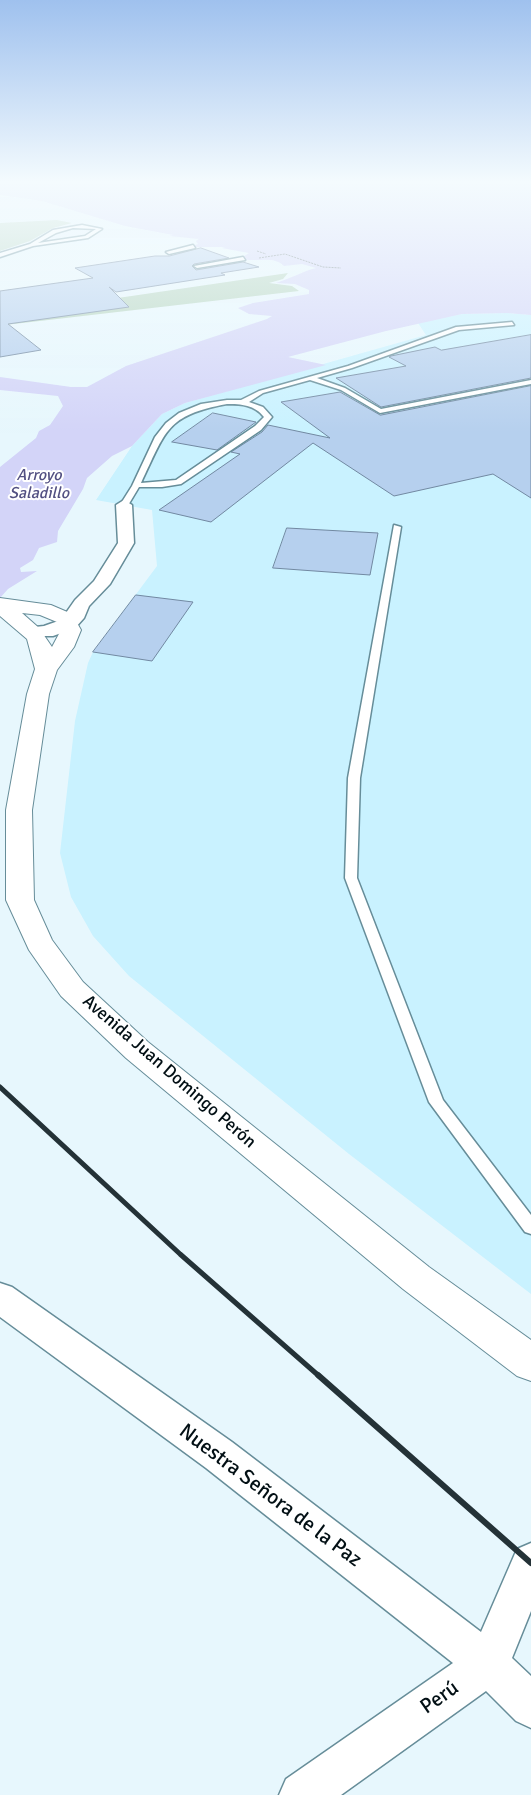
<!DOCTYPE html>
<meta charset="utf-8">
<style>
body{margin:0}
canvas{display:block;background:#e7f7fd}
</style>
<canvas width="531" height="1795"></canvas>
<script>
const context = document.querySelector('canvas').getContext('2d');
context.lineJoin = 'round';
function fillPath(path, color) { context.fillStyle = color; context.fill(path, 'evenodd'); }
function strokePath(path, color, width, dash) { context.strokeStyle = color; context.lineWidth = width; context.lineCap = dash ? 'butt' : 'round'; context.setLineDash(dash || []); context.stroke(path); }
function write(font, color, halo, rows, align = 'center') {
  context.font = font + ' Signika,sans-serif'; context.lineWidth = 4; context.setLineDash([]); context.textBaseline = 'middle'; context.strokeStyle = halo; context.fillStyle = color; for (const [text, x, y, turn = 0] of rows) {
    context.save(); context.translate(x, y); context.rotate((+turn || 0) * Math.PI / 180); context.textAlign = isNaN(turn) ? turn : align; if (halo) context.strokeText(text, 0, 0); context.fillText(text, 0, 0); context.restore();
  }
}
fillPath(new Path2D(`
 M507 313 531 315V1294L349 1154 129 976 93 936 71 897 60 853 75 721 88 663 93 652 157 566 152 510 96 500 132 446 162 414 185 403 426 335 418 323 462 314Z`), '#c9f2ff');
fillPath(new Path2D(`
 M57 220 72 223 53 228 30 241 0 251V223Z
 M288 273 283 279 269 283 292 286 299 291 5 325 36 310Z`), '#b5d4be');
fillPath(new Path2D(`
 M0 181H531V315L507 313 462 314 386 331 288 357 326 365 185 403 162 414 132 446 112 456 87 478 83 489 58 531 57 542 39 548 33 560 20 568 21 572 37 571 8 589 0 598V467L36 438 39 431 50 425 63 406 58 396 0 390V377L71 387H87L126 366 267 319 272 316 249 314 238 308 253 303 309 294V290L295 284 276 283C292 278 301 272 316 268L302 264 284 266C272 254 254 264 241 258L249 253 222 248 225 247H190L198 244 196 241 199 239 169 236 173 235 125 226 42 201 0 195Z`), '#d3d4f8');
const building = new Path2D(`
 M201 248 229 258 194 264 192 266 196 270 243 262 259 267 221 273 225 275 116 292 109 287 129 307 8 324 41 350 0 357V291L93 278 75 268 155 256H169Z
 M531 335V378L381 407 336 378 406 366 389 357 391 356 435 347 441 350Z
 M531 386V498L493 474 394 496 313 443 211 522 159 510 240 454 231 452 262 432 268 425 330 438 281 402 340 392 380 415Z
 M213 413 256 422 217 450 172 442Z
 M287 528 378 533 370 575 273 568Z
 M136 595 193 602 152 661 93 652Z`);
fillPath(building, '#b6d0ee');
strokePath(building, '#7289a2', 1);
const lane = new Path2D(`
 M82 225 102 229 88 238 33 246 0 257V253L30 244 53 230ZM73 228 96 229 85 236 38 243 56 233Z
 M193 245 195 248 169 254 166 252Z
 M243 257 245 260 197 268 194 266Z
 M512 322 514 325 459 330 352 368 317 378 345 388 381 409 531 380V384L380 413 341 390 310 380 263 393 249 402 263 407 272 417 261 430 181 484 162 487H139L127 507 120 505 132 486 155 437 166 423 179 413 201 404 227 400H241L259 391 348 366 456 327ZM227 404C241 404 255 405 264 417L255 426 176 480 141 483C166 431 166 415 227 404Z
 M394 525 401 527 360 778 357 878 443 1100 531 1215V1234L525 1232 429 1102 345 878 348 778Z`);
const street = new Path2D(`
 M124 500 132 505 134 543 110 584 89 606 84 618 75 628 53 636H26L24 632 26 628 44 626 61 620 75 600 94 581 118 543 116 505Z
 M0 1283 12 1287 232 1442 481 1632 517 1549 531 1543V1611L512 1658 531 1676V1728L516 1721 486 1691 341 1795H279L286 1779 453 1663 206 1468 0 1317Z`);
const secondary = new Path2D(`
 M0 598 51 605 72 614 81 630 74 647 57 670 49 694 32 810 34 900 52 940 83 982 148 1042 429 1267 531 1340V1381L517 1376 403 1289 126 1058 61 996 29 950 6 900V810L27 694 35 669 27 639 0 616ZM22 613 40 615 57 622 61 630 52 647 39 628Z`);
strokePath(lane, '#668d99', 3);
strokePath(street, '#668d99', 3);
strokePath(secondary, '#668d99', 2);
strokePath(new Path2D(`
 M257 251 266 254
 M259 258 285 254 323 267 341 268`), '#717f85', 1, [2, 1]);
fillPath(lane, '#fff');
fillPath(street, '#fff');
fillPath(secondary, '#fff');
strokePath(new Path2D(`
 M0 1087 180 1254 319 1376`), '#243237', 5);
strokePath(new Path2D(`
 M318 1375 531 1563`), '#243237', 6);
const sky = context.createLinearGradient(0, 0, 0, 433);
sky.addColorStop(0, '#9fc1ee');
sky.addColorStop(0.42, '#f4fbfe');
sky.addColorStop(1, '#f4fbfe00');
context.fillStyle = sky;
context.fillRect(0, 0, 531, 433);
write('italic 16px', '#525082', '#fff', [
 ["Arroyo",39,476],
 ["Saladillo",39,494]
]);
write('18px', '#020f14', '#fff', [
 ["Avenida Juan Domingo Perón",169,1072,41]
]);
write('21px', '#020f14', '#fff', [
 ["Nuestra Señora de la Paz",270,1496,37],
 ["Perú",440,1698,-35]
]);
</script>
